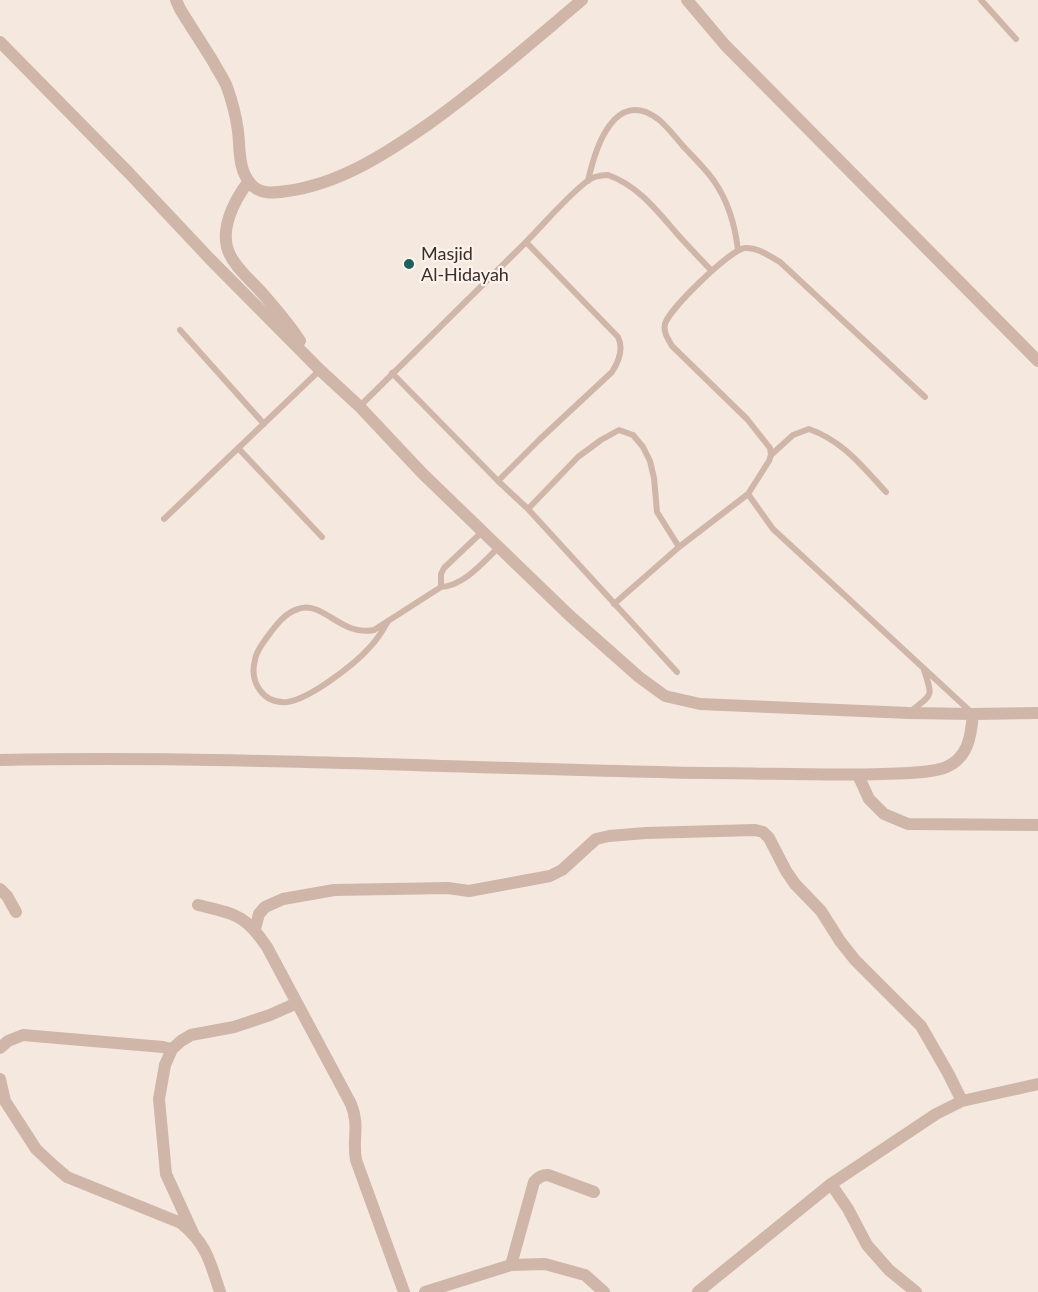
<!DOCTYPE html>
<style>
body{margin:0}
canvas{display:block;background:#f5e8df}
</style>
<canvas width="1038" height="1292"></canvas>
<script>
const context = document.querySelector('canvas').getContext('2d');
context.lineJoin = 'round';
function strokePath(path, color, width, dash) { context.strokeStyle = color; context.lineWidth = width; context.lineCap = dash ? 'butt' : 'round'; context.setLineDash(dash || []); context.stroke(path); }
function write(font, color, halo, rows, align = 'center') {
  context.font = font + ' Lato,sans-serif'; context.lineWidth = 4.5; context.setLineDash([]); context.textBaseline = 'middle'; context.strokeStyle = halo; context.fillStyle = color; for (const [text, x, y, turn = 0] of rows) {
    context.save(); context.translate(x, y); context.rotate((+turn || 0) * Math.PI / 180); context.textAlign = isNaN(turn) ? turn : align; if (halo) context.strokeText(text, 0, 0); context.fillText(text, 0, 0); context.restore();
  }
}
strokePath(new Path2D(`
 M981 0 1016 39
 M588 181C595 149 614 87 658 119 667 126 675 137 683 146 693 157 705 168 714 181 728 201 735 225 738 250
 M180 330 264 424
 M392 373 498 481 539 440 612 372C619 361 624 349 618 337L526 242
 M925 397 780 262C769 256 758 247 745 248 731 249 669 309 665 324 663 332 668 339 672 346L747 419 770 448 771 455 769 461 748 494 773 529 971 712
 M360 406C412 354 465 302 518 250 541 228 561 202 586 182 592 177 600 175 608 175 639 186 658 212 679 236 690 248 701 260 712 271
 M238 448 322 537
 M771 455 793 435 809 429C843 441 862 466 886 492
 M498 481 528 509 677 672
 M528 509 578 457 601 440 619 430 633 435 643 447 650 461 654 478 657 512 679 547
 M164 519 320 370
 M441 587V574L444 568 483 531
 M614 604 679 547 748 494
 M388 621C383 630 378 639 370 647 355 664 310 699 287 702 263 704 249 682 255 660 256 652 261 646 265 640 274 628 284 613 298 609 323 600 341 637 374 630L441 587C464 586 483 562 499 547
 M911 711C933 694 933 697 924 670`), '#cfb6a9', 6);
strokePath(new Path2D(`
 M176 0 180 9C191 27 203 45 214 63 218 71 224 79 227 87 232 101 236 116 238 131 240 148 238 169 250 183 259 195 274 193 287 191 340 184 387 153 430 123 483 85 532 42 582 0
 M687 0 725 45 1038 361
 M0 42 129 173 210 259 320 370 359 406 422 473 569 615 639 677 665 696 700 704 909 713 973 714 1038 713
 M248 182C234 201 218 231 230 255 237 270 252 281 263 294 276 309 290 325 300 341
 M0 760C235 755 470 769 706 773 765 773 824 776 883 774 903 773 925 774 944 768 968 759 971 737 973 714
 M858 775 869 799 884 814 908 824 1038 825
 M0 889 7 896 16 912
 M198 905C235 914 245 914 267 947L351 1104C360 1126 352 1139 356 1160L404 1292
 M255 929 259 914 265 907 283 899 334 890 448 888 469 891 550 876 562 870 596 839 609 836 646 833 755 830 763 832 769 838 786 871 795 884 821 911 840 941 855 960 921 1026 948 1073 962 1101
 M0 1048 8 1041 23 1035 163 1047 172 1049
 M0 1079 5 1101 36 1149 53 1165 67 1177 181 1223C207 1244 210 1262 220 1292
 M831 1184 848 1209 867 1245 889 1270 916 1292
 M193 1233 166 1174 159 1099 165 1065 172 1049 181 1041 191 1035 234 1027 270 1015 297 1003
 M511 1265 534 1182C538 1177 542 1175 548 1175L594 1192
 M425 1292 511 1265 545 1264 585 1275 604 1292
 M698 1292 831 1184 936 1114 962 1101 1038 1084`), '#cfb6a9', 12);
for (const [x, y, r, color] of [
 [409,264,6,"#1b625e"]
]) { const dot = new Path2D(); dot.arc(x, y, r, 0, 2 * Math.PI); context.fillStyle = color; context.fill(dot); strokePath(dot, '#fcf3ec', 2); }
write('18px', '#3c2d2a', '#fcf3ec', [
 ["Masjid",421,254],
 ["Al-Hidayah",421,275]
], 'left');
</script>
